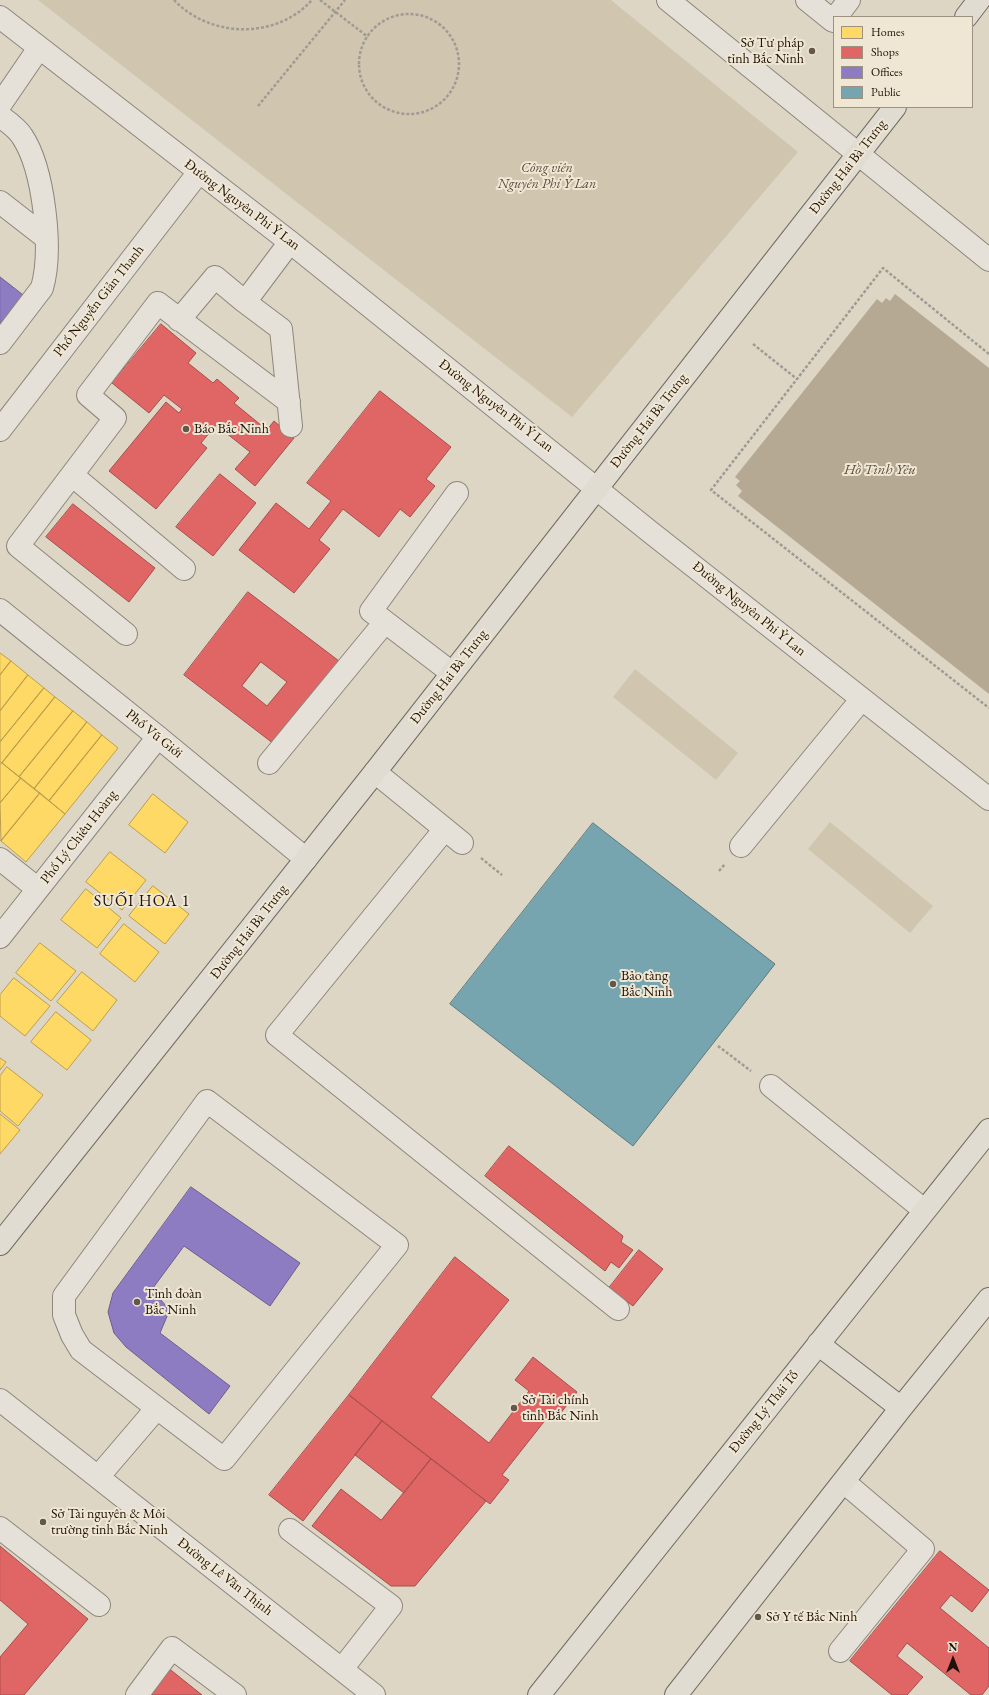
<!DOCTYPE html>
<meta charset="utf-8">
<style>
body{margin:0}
#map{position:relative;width:989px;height:1695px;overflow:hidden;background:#ddd6c5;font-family:"EB Garamond",serif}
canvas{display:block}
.legend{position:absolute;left:833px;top:16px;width:140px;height:92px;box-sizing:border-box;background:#efe7d3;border:1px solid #9d9282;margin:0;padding:5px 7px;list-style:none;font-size:12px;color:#211209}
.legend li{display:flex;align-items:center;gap:8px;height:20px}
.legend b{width:20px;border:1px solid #9d9282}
.north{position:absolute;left:933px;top:1639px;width:40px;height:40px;-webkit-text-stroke:3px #efe7d3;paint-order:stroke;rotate:0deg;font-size:11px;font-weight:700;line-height:16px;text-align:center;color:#211209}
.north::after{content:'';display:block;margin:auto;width:14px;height:18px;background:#211209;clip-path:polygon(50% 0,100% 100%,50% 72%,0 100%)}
</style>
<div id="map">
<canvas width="989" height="1695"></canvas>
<ul class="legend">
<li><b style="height:11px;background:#ffd966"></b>Homes</li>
<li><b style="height:11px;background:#e06666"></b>Shops</li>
<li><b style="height:11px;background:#8e7cc3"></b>Offices</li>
<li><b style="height:11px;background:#76a5af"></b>Public</li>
</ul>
<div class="north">N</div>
</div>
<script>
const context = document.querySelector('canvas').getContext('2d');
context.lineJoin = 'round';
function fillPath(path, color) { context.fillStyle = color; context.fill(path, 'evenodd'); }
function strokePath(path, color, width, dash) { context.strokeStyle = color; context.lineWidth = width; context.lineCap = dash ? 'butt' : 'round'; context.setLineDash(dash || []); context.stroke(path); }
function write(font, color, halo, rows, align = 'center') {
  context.font = font + ' "EB Garamond",serif'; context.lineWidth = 4; context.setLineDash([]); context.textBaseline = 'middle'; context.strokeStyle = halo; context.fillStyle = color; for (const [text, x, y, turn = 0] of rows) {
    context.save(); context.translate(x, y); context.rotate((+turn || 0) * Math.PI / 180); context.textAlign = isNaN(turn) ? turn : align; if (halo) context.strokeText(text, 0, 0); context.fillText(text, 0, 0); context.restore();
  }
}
fillPath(new Path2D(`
 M38 0H611L798 152 572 417Z
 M635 669 738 753 716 780 613 697Z
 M830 822 933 906 910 933 808 849Z`), '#d0c6af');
fillPath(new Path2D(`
 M895 294 989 368V694L738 496 742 491 736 485 740 481 735 477 877 299 882 303 886 298 890 301Z`), '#b5a993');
const homes = new Path2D(`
 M0 653 11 661 0 675Z
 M11 661 28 675 0 711V675Z
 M28 675 44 688 0 742V711Z
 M44 688 55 697 2 763 0 762V742Z
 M55 697 73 711 19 777 2 763Z
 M73 711 87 722 34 789 19 777Z
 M87 722 102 735 49 801 34 789Z
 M102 735 118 748 65 814 49 801Z
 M2 763 21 778 0 803V766Z
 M21 778 40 793 1 841 0 803Z
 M40 793 65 814 26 862 1 841Z
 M153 794 188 822 165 853 129 825Z
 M110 852 146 880 122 910 86 882Z
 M153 886 189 914 165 944 129 916Z
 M86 889 121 918 97 948 61 920Z
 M124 924 159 952 135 982 100 954Z
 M40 943 76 971 51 1001 16 973Z
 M82 972 117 1000 93 1031 57 1002Z
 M14 978 50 1006 25 1036 0 1016V995Z
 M56 1012 91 1040 67 1070 31 1042Z
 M0 1058 6 1062 0 1070Z
 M7 1067 43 1095 18 1126 0 1111V1076Z
 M0 1114 20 1130 0 1154Z`);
fillPath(homes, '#ffd966');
strokePath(homes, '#bc9d4a', 1);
const shops = new Path2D(`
 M161 324 196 353 188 363 213 383 217 379 239 398 234 403 267 430 274 421 294 438 255 486 235 469 250 452 216 425 201 443 207 448 156 509 109 471 166 402 179 413 182 409 164 395 149 413 112 383Z
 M380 391 451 447 426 479 435 486 410 517 400 509 379 537 343 509 319 540 330 549 294 593 239 550 276 503 309 529 331 501 307 483Z
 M220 474 256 503 213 556 176 527Z
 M73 504 155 568 129 602 46 537Z
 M248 592 339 661 274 744 184 675ZM261 662 287 682 267 706 242 686Z
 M509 1146 623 1236 621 1242 633 1250 619 1268 611 1262 605 1271 485 1176Z
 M639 1250 663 1269 633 1306 609 1288Z
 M455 1257 509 1300 431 1397 489 1443 529 1391 515 1380 533 1357 577 1392 560 1414 554 1409 502 1475 509 1480 490 1504 349 1395Z
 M349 1395 382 1421 303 1521 269 1495Z
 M382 1421 431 1459 404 1493 355 1455Z
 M431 1459 486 1501 415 1586H391L312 1526 341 1489 381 1520Z
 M0 1546 88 1619 24 1695H0V1657L28 1624 0 1600Z
 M940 1551 989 1590 972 1612 951 1595 940 1608 989 1648V1686L982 1695H971L907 1643 897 1656 923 1677 907 1695H892L850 1661Z
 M167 1667 202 1695H145Z`);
fillPath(shops, '#e06666');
strokePath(shops, '#a74d4a', 1);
const offices = new Path2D(`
 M0 277 27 298 0 333Z
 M191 1187 300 1263 270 1306 184 1246 150 1292 160 1299 167 1307 168 1314 160 1333 230 1386 209 1414 126 1347 114 1333 108 1312 113 1293Z`);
fillPath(offices, '#8e7cc3');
strokePath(offices, '#6d5c8b', 1);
const public = new Path2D(`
 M593 823 775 964 633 1146 450 1004Z`);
fillPath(public, '#76a5af');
strokePath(public, '#5c797d', 1);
const minor = new Path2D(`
 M668 0 989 260
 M807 0 833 21 834 20
 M0 17 290 242 649 531 989 799
 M836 17 849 0
 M0 105 39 48
 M0 116C8 122 17 128 22 136 44 169 53 250 42 288L0 343
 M0 202 45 237
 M290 242 245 302 281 329 291 426
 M179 320 215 277 245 302
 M0 430 199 172
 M72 475 184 569
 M0 610 158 737 306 859
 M126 634 18 546 115 418 88 395 158 303 289 402
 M452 673 371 611 457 493
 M269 763 385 622
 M375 772 462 843
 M445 829 277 1035 618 1309
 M741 846 861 700
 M0 859 38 889
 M0 937 158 737
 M771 1086 924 1210
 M0 1400 374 1695
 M98 1477 157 1408 81 1350 72 1335 64 1315V1296L207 1101 397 1245 224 1459 157 1408
 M0 1528 99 1605
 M290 1530 391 1606 342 1669
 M840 1651 923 1549 844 1482
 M137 1695 172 1648 235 1695`);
const major = new Path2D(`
 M966 17 979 0
 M0 1244 375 772 895 107
 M818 1344 901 1408
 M539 1695 989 1130
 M676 1695 901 1408 989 1299`);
strokePath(minor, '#8c867b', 24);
strokePath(major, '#716b62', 24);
strokePath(new Path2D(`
 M174 0C210 38 276 40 312 0
 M320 0 368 37
 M359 64a50 50 0 1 1 100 0a50 50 0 1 1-100 0Z
 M258 106 345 0
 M753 344 797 379
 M989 354 883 268 711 490 989 708
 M481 858 502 875
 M719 871 725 864
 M718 1046 751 1071`), '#9f9a94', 2.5, [3, 2]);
strokePath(minor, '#e5e1d9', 22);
strokePath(major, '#e0dcd2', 22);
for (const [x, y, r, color] of [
 [812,51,4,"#63574b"],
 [186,429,4,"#63574b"],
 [613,984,4,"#63574b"],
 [137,1302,4,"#63574b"],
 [514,1408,4,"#63574b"],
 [43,1522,4,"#63574b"],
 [758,1617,4,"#63574b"]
]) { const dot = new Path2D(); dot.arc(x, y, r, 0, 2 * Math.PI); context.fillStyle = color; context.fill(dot); strokePath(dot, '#efe7d3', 1.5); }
write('14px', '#211209', '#efe7d3', [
 ["Sở Tư pháp",804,43,"right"],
 ["tỉnh Bắc Ninh",804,59,"right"],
 ["Báo Bắc Ninh",194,429],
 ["Bảo tàng",621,976],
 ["Bắc Ninh",621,992],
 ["Tỉnh đoàn",145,1294],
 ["Bắc Ninh",145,1310],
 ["Sở Tài chính",522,1400],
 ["tỉnh Bắc Ninh",522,1416],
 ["Sở Tài nguyên & Môi",51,1514],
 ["trường tỉnh Bắc Ninh",51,1530],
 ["Sở Y tế Bắc Ninh",766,1617]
], 'left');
write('14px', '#211209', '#efe7d3', [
 ["Đường Hai Bà Trưng",848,167,-52],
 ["Đường Nguyên Phi Ỷ Lan",242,205,37],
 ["Phố Nguyễn Giản Thanh",99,301,-52],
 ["Đường Nguyên Phi Ỷ Lan",496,406,38],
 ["Đường Hai Bà Trưng",649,421,-52],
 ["Đường Nguyên Phi Ỷ Lan",749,609,39],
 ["Đường Hai Bà Trưng",449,677,-52],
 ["Phố Vũ Giới",154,734,39],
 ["Phố Lý Chiêu Hoàng",79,837,-52],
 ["Đường Hai Bà Trưng",249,932,-52],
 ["Đường Lý Thái Tổ",764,1412,-51],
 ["Đường Lê Văn Thịnh",225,1577,38]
]);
write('italic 14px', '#5a4c3d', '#efe7d3', [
 ["Công viên",547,168],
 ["Nguyên Phi Ỷ Lan",547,184]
]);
write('italic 15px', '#5c4d3e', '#efe7d3', [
 ["Hồ Tình Yêu",880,470]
]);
context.letterSpacing = '1px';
write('16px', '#211209', '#efe7d3', [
 ["SUỐI HOA 1",142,902]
]);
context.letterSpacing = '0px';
</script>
